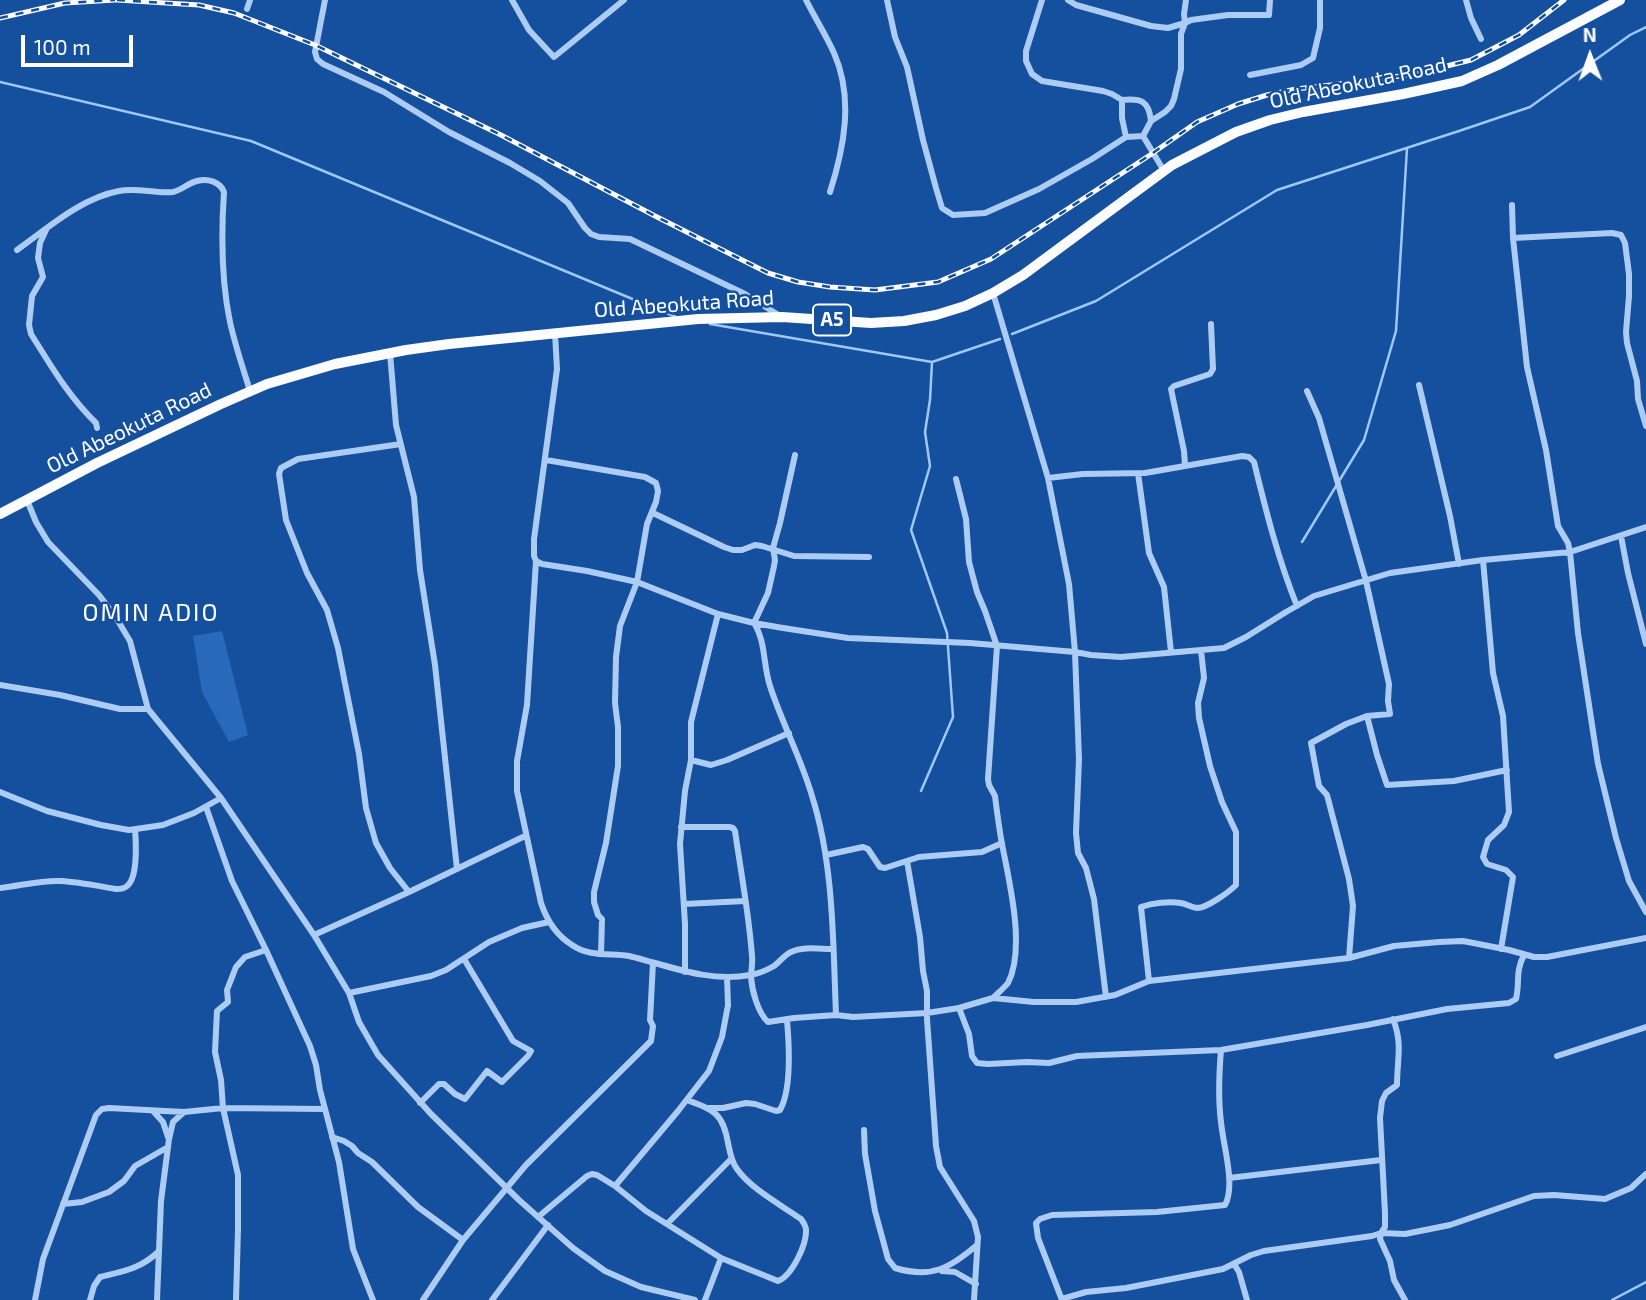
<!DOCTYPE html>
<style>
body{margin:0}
#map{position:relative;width:1646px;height:1300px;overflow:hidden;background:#15509e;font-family:"Exo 2",sans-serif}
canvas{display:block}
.north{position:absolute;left:1555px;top:21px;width:70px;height:70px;-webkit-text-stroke:5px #15509e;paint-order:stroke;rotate:359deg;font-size:19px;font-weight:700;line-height:28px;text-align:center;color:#fff}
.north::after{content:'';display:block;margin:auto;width:24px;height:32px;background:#fff;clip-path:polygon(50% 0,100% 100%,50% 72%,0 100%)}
.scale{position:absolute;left:21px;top:35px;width:112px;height:32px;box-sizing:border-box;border:4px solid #fff;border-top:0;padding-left:9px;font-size:21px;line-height:24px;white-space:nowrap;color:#fff;-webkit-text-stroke:5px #15509e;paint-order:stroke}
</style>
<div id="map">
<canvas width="1646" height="1300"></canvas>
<div class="north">N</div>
<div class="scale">100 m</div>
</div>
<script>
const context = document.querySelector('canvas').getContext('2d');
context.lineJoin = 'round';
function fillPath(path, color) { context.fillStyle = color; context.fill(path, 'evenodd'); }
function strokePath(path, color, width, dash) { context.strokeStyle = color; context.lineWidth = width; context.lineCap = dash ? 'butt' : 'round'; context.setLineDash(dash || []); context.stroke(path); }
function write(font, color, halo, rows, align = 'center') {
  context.font = font + ' "Exo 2",sans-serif'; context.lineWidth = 5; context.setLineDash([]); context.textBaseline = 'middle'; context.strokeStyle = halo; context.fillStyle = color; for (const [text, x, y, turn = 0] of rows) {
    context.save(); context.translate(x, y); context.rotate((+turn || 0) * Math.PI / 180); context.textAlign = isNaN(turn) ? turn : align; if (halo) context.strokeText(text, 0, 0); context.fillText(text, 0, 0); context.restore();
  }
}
fillPath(new Path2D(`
 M222 631 248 735 229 742 202 692 193 636Z`), '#2969bc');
strokePath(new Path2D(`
 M0 82 251 141 676 317
 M710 324 932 362 1000 339
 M1012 334 1096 301 1277 190 1459 131 1530 107 1630 35 1646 27
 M1302 542 1364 440 1396 331 1407 148
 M921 791 953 717 947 633 911 530 930 466 925 432 930 400 932 362
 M1612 1300 1646 1282`), '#a0c7f6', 2.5);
strokePath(new Path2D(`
 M325 0 315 52 317 59 323 64 384 92 449 132 510 163 540 181 568 203 585 228 591 234 599 237 630 239 745 294 780 316
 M512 0 529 30 554 57 624 0
 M806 0C815 18 826 35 834 53 854 98 844 148 830 192
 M887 0 895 37 907 67 923 140 936 188 942 208 953 215 985 213 1039 189 1092 159 1126 137 1143 136 1164 171
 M1042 0 1026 51V61L1032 74 1042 81 1103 91 1112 94 1122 100V118L1126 137
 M1068 0 1076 5 1151 26 1168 28 1185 23
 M1186 0 1184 14 1185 23 1191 20 1228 15H1269L1270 0
 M1466 0 1471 18 1481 39
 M247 9 250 0
 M1250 75 1301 65 1313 58 1320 28V0
 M1122 100C1141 98 1149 101 1151 121L1143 136
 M1151 121 1165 112 1171 106 1174 99 1181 69V34L1185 23
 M1512 205 1513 238 1527 367 1546 450 1558 526 1568 543 1570 552 1578 633 1598 764 1616 838 1629 881 1646 912
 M46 230 40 243 38 258 43 277 32 296 29 325 31 334C51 366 69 397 96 423L97 428
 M1513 238 1612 233 1621 235 1625 243 1629 274V296L1626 332 1627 343 1637 381 1638 399 1646 426
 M17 250C48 228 81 198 119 191 137 187 155 194 173 192 182 190 188 183 197 181 208 178 220 182 224 192 221 236 221 279 230 322 235 345 243 368 250 391
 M993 293 1048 478 1069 584 1075 652 1079 759 1076 833 1078 853 1086 868 1094 899 1106 997
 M555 333 557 369 534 539V556L536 561 542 564 587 571 637 582 718 614 754 623 783 628 848 638 970 643 1075 652 1091 655 1121 657 1224 648 1246 637 1286 612 1314 596 1390 573 1483 560 1570 552 1646 527
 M390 353 396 425 414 497 420 570 435 665 457 869
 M1419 385 1450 516 1459 564
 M1307 391 1319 418 1366 581 1389 684 1388 701 1390 714 1367 716 1346 724 1311 743 1319 786 1327 795 1349 879 1353 906 1349 958
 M401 444 298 459 281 468 279 474 286 520 307 573 327 610 338 648 359 754 366 808 376 843 390 868 409 892
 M795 455 780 523 773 548 775 560 774 566 768 593 754 623C766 642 763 665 770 686 782 723 801 758 812 796 834 865 833 943 836 1015
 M546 460 645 477 656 483 658 491 656 502 647 524 637 582 620 626 616 657 615 703 618 727V766L606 843 594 892V902L598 915 602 919 601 954
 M1185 465 1184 451 1171 389 1174 386 1210 374 1213 369 1211 324
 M1138 473 1149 553 1164 587 1171 652
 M1048 478 1083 474 1145 473 1242 456 1249 457 1254 462C1266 511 1278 559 1297 606
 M956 479 966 519 969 562 977 592 985 611 997 646 988 779 989 785 995 796C997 812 999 828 1002 844 1009 881 1026 948 1008 983 1004 988 998 993 993 998
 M27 500 36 522 48 542 99 595 115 616 130 641 148 709 221 798 314 935 349 993 359 1022 378 1055 431 1114 519 1200 573 1248 605 1271 641 1287 695 1300
 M653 513 724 547 733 550H742L755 545 762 546 794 556 869 557
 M1621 536 1628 573 1646 644
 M1483 560 1493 673 1503 716 1509 812 1504 825 1488 840 1483 857 1487 864 1506 870 1513 877 1501 949
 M536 561 527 705 517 761V791L541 903C547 921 556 935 572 945 589 957 610 953 629 956 638 958 647 961 655 963 686 972 717 981 750 975 758 974 767 970 774 966 780 962 784 955 791 952 803 946 820 949 833 949
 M0 685 60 695 120 709H148
 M1367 716 1377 755 1387 785 1454 781 1507 770
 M691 760 711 765 727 760 789 733
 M0 792 47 811 101 825 129 830 163 825 194 813 221 798
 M206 807 232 881 266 950 310 1046 316 1065 320 1090 339 1162 353 1249 373 1300
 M681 827H729L733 828 735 831C741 873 749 914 752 956 753 963 751 970 751 977 752 991 758 1013 768 1022L794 1018 836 1015 853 1017 927 1013 959 1008 993 998 1034 1002H1076L1115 995 1149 981 1349 958 1394 946 1439 942 1463 941 1509 950 1534 957H1547L1646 938
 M826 855 863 847 868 849 880 867 885 868 919 857 982 852 1002 843
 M907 861 920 937 923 971 927 991V1019L936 1146 940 1167 974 1221 978 1237 974 1300
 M0 888C20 886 40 880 61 881 79 882 98 886 116 889 121 889 124 889 127 886 138 878 136 842 135 829
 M684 904 745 901
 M314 935 409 892 525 836
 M685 972V924L680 844 685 791 691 760V722L718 614
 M1149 981 1141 907C1152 903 1169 901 1181 903 1186 904 1191 907 1197 908 1207 908 1229 892 1236 885V832L1222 802 1210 766 1199 718 1198 703 1204 678 1201 650
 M349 993 431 976 446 970 489 942 522 928 549 922
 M959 1008 969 1034 972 1056 977 1063 988 1064 1027 1062 1049 1063 1077 1056 1221 1050 1367 1025 1447 1009 1509 1003 1516 999C1520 982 1515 972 1524 955
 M1393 1019C1403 1044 1397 1059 1397 1085L1386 1093 1382 1101 1380 1118 1385 1213V1227L1381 1233 1380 1239 1390 1261 1394 1280 1405 1300
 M1557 1056 1646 1027
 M420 1103 439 1084H444L455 1094 465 1099 487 1071 502 1082 528 1056 531 1051 513 1041 464 959
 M708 1108H723L746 1103 755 1104 776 1111 780 1110C792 1089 789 1043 787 1020
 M153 1111 163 1122 168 1137
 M864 1130 865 1154 875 1211 888 1259 895 1268C932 1279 950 1268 977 1245
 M332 1137 344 1141 352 1146 358 1153 372 1162 418 1207 463 1240
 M1229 1178 1381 1160
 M615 1186 678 1111 709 1071 722 1037 728 1005 727 977
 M63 1204 82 1202 109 1192 124 1181 135 1166 168 1147
 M538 1217 587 1176 592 1174 597 1175 615 1186 646 1211 721 1258 778 1281C792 1276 807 1244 806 1229 805 1224 804 1223 801 1219 781 1205 751 1189 737 1169 731 1161 730 1152 728 1143 723 1113 714 1110 687 1100
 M667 1224 731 1159
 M1234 1264 1239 1272 1247 1300
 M942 1271 955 1272 976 1284
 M1062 1299 1086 1292 1126 1288 1223 1269 1251 1255 1264 1251 1372 1236 1381 1233 1405 1234 1450 1225 1534 1196 1554 1195 1605 1199 1631 1188 1646 1174
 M35 1300 43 1259 96 1115 102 1109 109 1108 184 1112 223 1108 325 1109
 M90 1300 94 1286 100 1277C124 1271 140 1269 158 1252
 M157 1300 161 1201 169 1139 173 1122 184 1112
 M236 1300 238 1229V1175L223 1108 221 1080 215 1052 217 1011 228 1002 227 990 236 967 245 957 266 950
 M423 1300 463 1240 526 1165 651 1041 653 1026 650 1020 653 963
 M492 1300 548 1225
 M705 1300 721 1258
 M1062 1300 1038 1238 1036 1223 1040 1219 1052 1215 1157 1212 1225 1205C1236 1185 1223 1145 1221 1122 1218 1099 1219 1074 1221 1050`), '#adccf3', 6);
strokePath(new Path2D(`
 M0 514 97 463 221 404 267 384 335 364 406 350 449 344 698 319 782 317 871 323 904 321 936 315 965 306 993 293 1023 275 1172 165 1236 132 1270 120 1303 112 1403 94 1462 81 1498 65 1620 0`), '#fcfdff', 10);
const rail = new Path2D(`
 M117 0 199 5 234 13 315 45 499 134 657 217 768 273 798 282 830 287 875 290 938 282 991 259 1150 155 1197 122 1238 104 1267 95 1296 89 1357 82 1414 74 1471 60 1519 35 1564 0
 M0 18 65 3 115 0`);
strokePath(rail, '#fff', 5);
strokePath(rail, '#15509e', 2.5, [8]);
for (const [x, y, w] of [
 [832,320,38]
]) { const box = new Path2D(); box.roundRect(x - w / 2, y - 15.5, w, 31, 5); context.fillStyle = '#15509e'; context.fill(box); strokePath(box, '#fff', 2); }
write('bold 19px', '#fff', null, [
 ["A5",832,320]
]);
write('21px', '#fff', '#15509e', [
 ["Old Abeokuta Road",1358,83,-12],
 ["Old Abeokuta Road",684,304,-4],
 ["Old Abeokuta Road",129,428,-26]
]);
context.letterSpacing = '2px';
write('24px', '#fff', '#15509e', [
 ["OMIN ADIO",151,613]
]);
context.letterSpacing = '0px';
</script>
